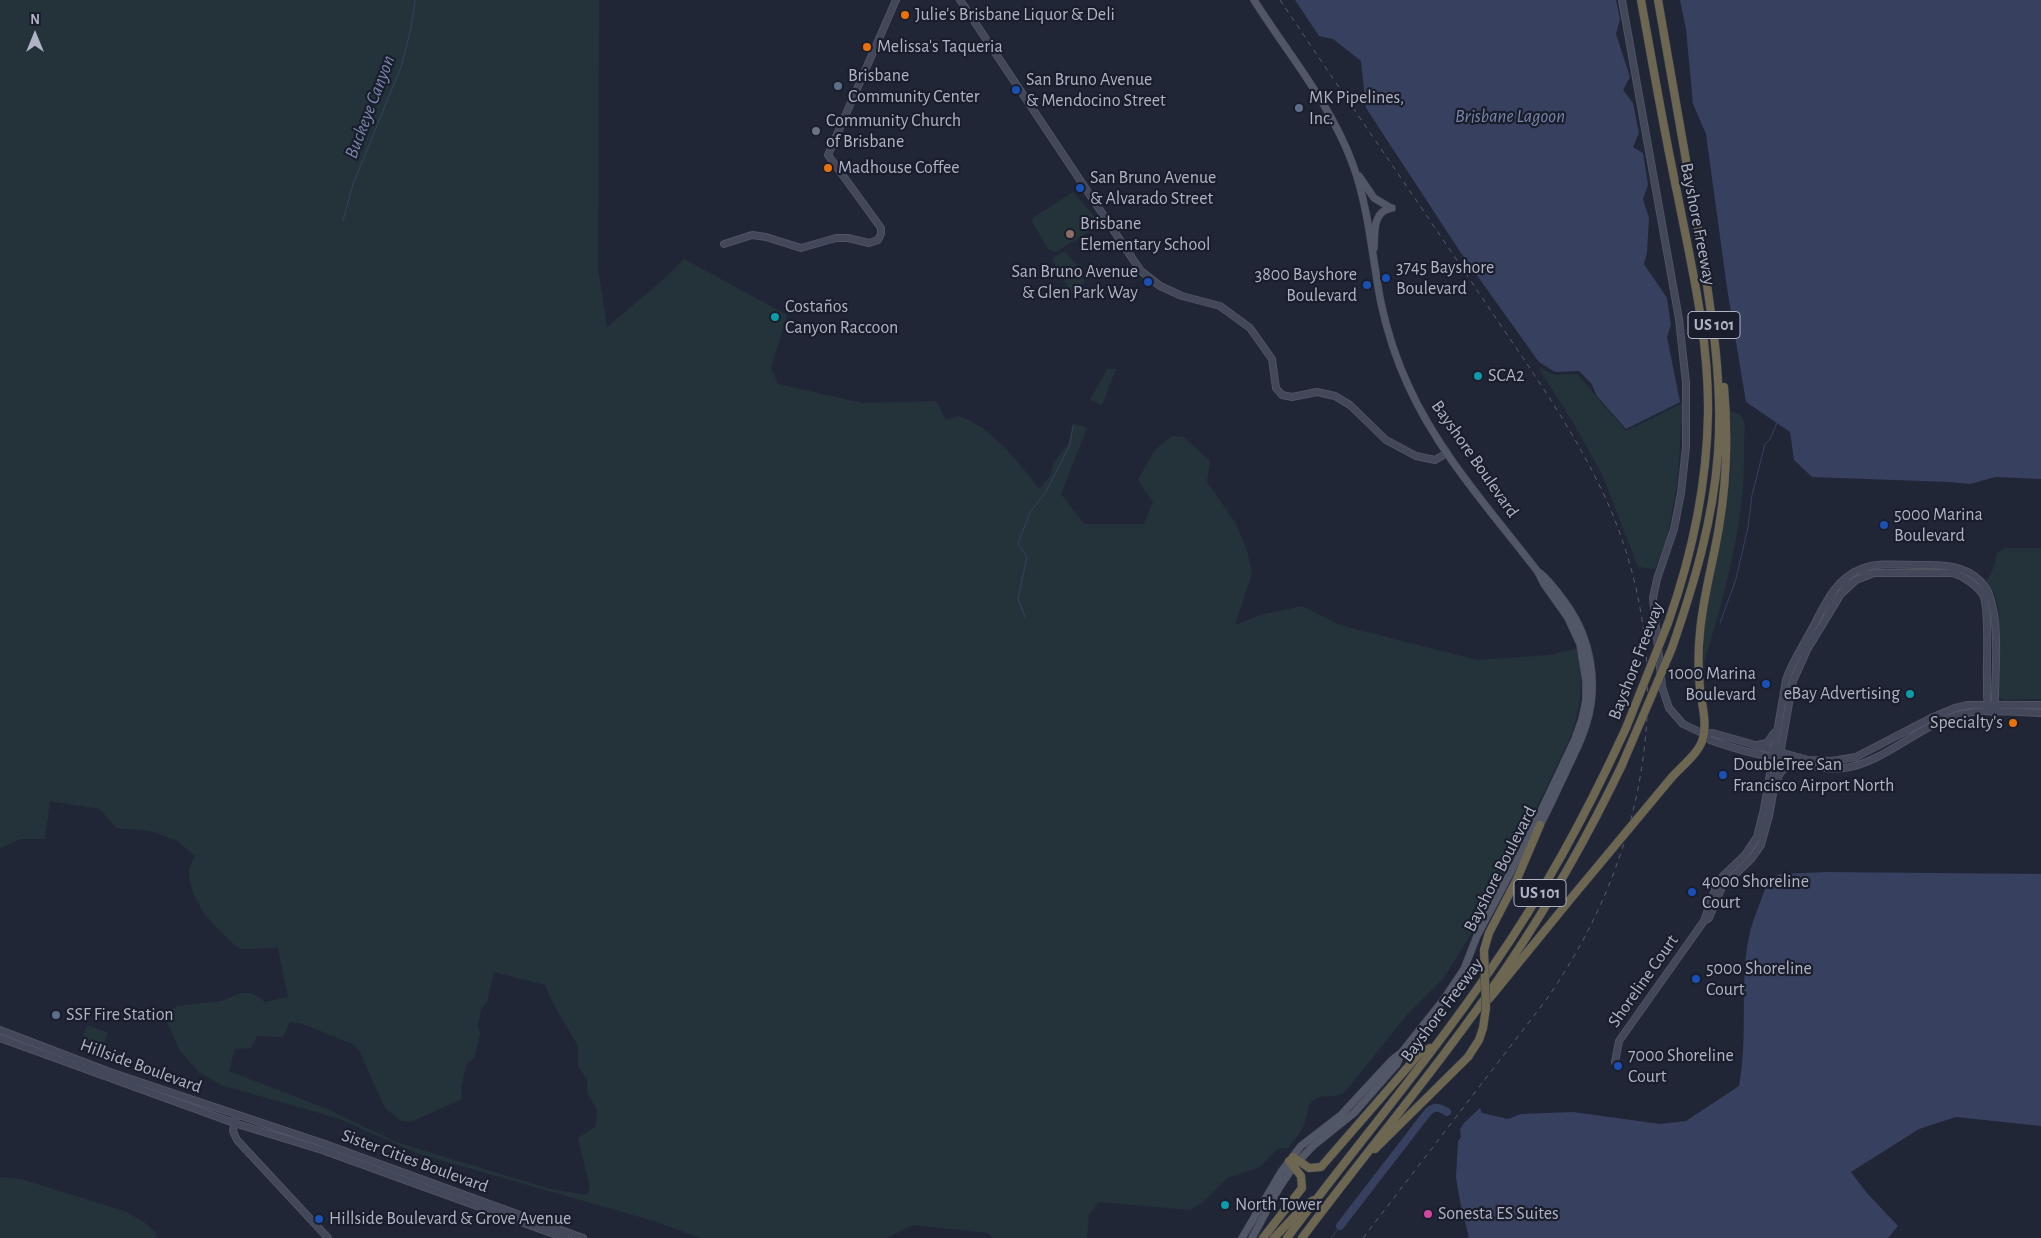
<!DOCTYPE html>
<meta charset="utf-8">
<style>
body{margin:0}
#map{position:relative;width:2041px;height:1238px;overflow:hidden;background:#212637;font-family:"Alegreya Sans",sans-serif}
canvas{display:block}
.north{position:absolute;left:10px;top:10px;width:50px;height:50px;-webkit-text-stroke:4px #1a1e2c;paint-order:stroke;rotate:0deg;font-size:14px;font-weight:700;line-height:20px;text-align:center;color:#afb3c4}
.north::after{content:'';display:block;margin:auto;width:18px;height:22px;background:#afb3c4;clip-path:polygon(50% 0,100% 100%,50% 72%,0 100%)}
</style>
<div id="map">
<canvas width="2041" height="1238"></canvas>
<div class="north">N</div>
</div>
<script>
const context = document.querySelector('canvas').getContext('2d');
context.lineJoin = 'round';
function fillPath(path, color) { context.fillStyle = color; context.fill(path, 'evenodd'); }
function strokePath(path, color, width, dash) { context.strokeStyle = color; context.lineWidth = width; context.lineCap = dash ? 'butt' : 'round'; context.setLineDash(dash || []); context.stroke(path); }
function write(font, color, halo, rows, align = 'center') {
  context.font = font + ' "Alegreya Sans",sans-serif'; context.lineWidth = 4.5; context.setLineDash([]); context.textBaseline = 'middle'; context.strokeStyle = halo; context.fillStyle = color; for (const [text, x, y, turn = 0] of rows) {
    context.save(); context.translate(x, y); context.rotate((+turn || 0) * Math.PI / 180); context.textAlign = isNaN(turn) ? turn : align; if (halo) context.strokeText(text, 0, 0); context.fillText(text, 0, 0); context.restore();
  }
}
fillPath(new Path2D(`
 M0 0H599L598 268 607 327 664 279 684 259 787 315 771 368 778 384 863 403 936 401 946 420 959 416C990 426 1020 463 1039 489L1050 476 1054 462 1068 444 1073 423 1087 428 1061 494 1084 524H1144L1153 502 1138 480 1154 451 1172 436 1184 437 1210 461 1207 482 1235 522 1247 550 1252 574 1235 625 1260 615 1302 606 1340 625 1477 660 1549 655 1578 648C1583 683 1582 700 1572 734L1490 904 1443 979 1406 1016 1345 1092C1332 1100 1324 1093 1315 1099 1306 1105 1308 1116 1304 1125 1301 1133 1293 1141 1288 1148H1281L1275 1151 1260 1167 1227 1178 1202 1203 1190 1210 1099 1202 1089 1215 1087 1238H993L988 1233 913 1225 887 1238H700L657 1222 419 1154 337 1118 221 1085 199 1072 180 1051 164 1016 177 1006 222 1001 241 993H252L265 1002 288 997 278 948 240 949C217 930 191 905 189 874 188 868 193 861 195 856L178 841 150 831 116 828 100 809 50 801 45 839H21L0 848ZM494 972 545 985 555 1007 578 1046V1067L587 1079V1092L597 1110 595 1127 578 1138 590 1187 587 1195 550 1189 396 1142 327 1109 229 1071 235 1049 251 1048 257 1036 283 1037 290 1022 303 1024 353 1044 360 1052 385 1108 401 1121 411 1122 462 1099 461 1089 466 1065 474 1058 480 1034 478 1026 481 1009 487 1002Z
 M1073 192 1101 224 1056 252 1049 250 1032 222 1033 218Z
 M1064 251 1076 264 1085 282 1072 294 1052 259Z
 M1538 367 1555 375 1577 374 1626 431 1683 403 1677 485 1667 539 1655 569 1638 567 1603 476 1574 424Z
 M1107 369H1116L1102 405 1090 400Z
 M1731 412 1740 414 1745 424C1743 448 1745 473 1742 497 1736 555 1720 610 1703 666L1705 617 1727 507 1731 463Z
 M2005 548H2041V699L2003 700 1999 697V611L1996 597 1986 582 1994 567 1997 553Z
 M87 1025 108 1033 100 1055 79 1047Z
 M0 1177 21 1179 124 1211 144 1222 155 1232 158 1238H0Z`), '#243339');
fillPath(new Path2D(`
 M1295 0H1616L1620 19 1616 34 1630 77 1623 90 1633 103 1639 133 1633 147 1643 153 1648 185 1643 199 1649 218 1647 252 1644 264 1667 298 1671 325 1667 337 1680 402 1626 429 1597 396 1591 383 1579 371 1555 372 1539 362 1461 253 1366 108 1361 61 1333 39 1319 36Z
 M1680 0H2041V479L1995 477 1970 484 1949 482 1812 477 1794 460 1790 432 1746 402 1727 288 1706 134 1693 104 1686 29Z
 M1827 872 2041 874V1126L1956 1117 1919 1129 1851 1172 1866 1192 1898 1226 1888 1238H1469L1460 1201 1456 1178 1458 1141 1461 1137 1460 1129 1465 1122 1480 1108 1482 1113 1508 1119 1521 1114 1573 1112 1660 1124 1686 1121 1739 1086C1749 1035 1738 977 1751 928 1756 912 1763 896 1768 880L1780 874Z`), '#37405f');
strokePath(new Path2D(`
 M343 221 353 184 401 67 411 28 415 0
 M1025 617 1018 599 1027 557 1018 544 1030 512 1045 493 1070 445 1073 426
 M1720 623 1736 579 1748 527 1752 495 1765 444 1770 439 1777 423
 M1331 1238 1340 1226`), '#37405f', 1);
strokePath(new Path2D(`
 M1340 1226 1428 1112C1435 1106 1439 1107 1447 1112`), '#37405f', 8);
const secondary = new Path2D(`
 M960 0 1132 258 1141 271 1160 286 1182 296 1220 306 1250 328 1272 359 1276 388 1282 395 1292 397 1317 392 1335 396 1350 405 1386 440 1416 456 1435 460 1447 453
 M1622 0 1679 319 1686 383V447L1681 493 1674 529 1657 579 1653 598 1662 687 1669 708 1683 724 1704 734 1713 733 1808 760 1832 761 1856 757 1931 718 1955 708 1968 705H2041
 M724 244 752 235 766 237 801 248 836 238H848L869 243 878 240 881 234V228L828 155 896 0
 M1705 735 1710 740C1730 747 1752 754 1772 757 1797 761 1818 771 1844 768 1879 764 1913 732 1946 719 1975 707 2010 712 2041 713
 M1757 745 1767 743 1774 733
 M1778 778C1781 769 1787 765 1796 765
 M1704 921 1709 918 1722 887 1752 858 1761 845 1769 816 1793 681 1807 650 1841 594 1856 580 1874 573H1952C1963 576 1977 585 1983 595 1990 609 1986 665 1987 684 1987 692 1986 700 1989 707
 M0 1030 110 1072 325 1144 583 1238
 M0 1038 234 1123 322 1150 565 1238
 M1615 1062 1619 1041 1704 921 1718 881 1745 855 1757 837 1764 809 1786 680C1791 664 1800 651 1808 636 1822 612 1832 580 1861 569 1881 561 1907 566 1929 565 1950 565 1973 568 1986 588 2001 614 1995 670 1995 700L1992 712
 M235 1119 233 1131 237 1140 328 1238`);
const primary = new Path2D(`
 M1359 176 1374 198 1391 208
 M1374 248C1375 233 1372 211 1392 208
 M1538 829C1548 811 1556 792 1565 774 1572 758 1581 742 1586 725 1599 685 1591 639 1567 605 1559 594 1551 582 1540 573
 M1242 1238 1281 1172 1301 1146 1341 1115 1392 1060 1402 1052 1444 999 1464 969 1477 936 1524 847 1575 739 1582 719 1586 700V681L1580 644 1568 618 1544 584 1538 572C1492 512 1439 454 1408 385 1396 359 1387 331 1381 303 1372 257 1369 209 1353 165 1331 104 1288 54 1254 0
 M1252 1238 1279 1188 1294 1166 1313 1146 1354 1113 1397 1064 1401 1055`);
const highway = new Path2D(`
 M1641 0C1653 66 1664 131 1678 197 1692 268 1709 340 1708 413 1707 486 1692 555 1668 623
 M1658 0C1673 82 1687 164 1701 246 1712 316 1723 383 1718 453 1713 521 1694 584 1672 648
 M1672 777C1682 766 1700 752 1703 738 1707 721 1702 706 1700 689 1698 670 1698 651 1700 632 1703 597 1713 563 1719 527 1727 481 1728 433 1724 387
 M1484 950 1489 933 1517 879 1540 825
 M1489 999 1573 896
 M1375 1149 1468 1057 1479 1040 1483 1028
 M1293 1157 1309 1168 1321 1167 1420 1053 1430 1048
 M1263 1238 1302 1188 1301 1176 1289 1161
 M1274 1238 1305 1205 1314 1200
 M1287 1238C1355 1147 1429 1060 1493 966 1545 891 1588 811 1626 728
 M1302 1238C1370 1147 1444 1060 1508 965 1551 901 1589 834 1622 765`);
strokePath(secondary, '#4f5362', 8);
strokePath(primary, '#3e4251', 8);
strokePath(highway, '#3c404f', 9);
strokePath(secondary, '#42475a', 6);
strokePath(primary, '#525767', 7);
strokePath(highway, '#6d6752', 8);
strokePath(new Path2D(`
 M1280 0C1347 100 1416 199 1483 299 1526 363 1572 426 1605 497 1682 665 1650 852 1546 1000L1363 1238`), '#565c6e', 1, [5, 5]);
const highwayBridge = new Path2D(`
 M1626 728 1668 623
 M1622 765 1672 648
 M1573 896 1672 777
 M1483 1028 1486 1008 1484 950`);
strokePath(highwayBridge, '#3c404f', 9, []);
strokePath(highwayBridge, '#6d6752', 8);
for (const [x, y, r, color] of [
 [905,15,5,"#e8710a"],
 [867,47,5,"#e8710a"],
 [838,86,5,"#5c6f8a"],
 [1016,90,5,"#1a4fb4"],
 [1299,108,5,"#5c6f8a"],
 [816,131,5,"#6b7280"],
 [828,168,5,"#e8710a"],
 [1080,188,5,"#1a4fb4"],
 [1070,234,5,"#8d6e63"],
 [1386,278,5,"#1a4fb4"],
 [1148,282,5,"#1a4fb4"],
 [1367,285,5,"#1a4fb4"],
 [775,317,5,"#0f9aa8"],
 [1478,376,5,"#0f9aa8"],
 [1884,525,5,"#1a4fb4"],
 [1766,684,5,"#1a4fb4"],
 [1910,694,5,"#0f9aa8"],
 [2013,723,5,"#e8710a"],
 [1723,775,5,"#1a4fb4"],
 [1692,892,5,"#1a4fb4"],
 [1696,979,5,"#1a4fb4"],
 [56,1015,5,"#5c6f8a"],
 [1618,1066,5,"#1a4fb4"],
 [1225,1205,5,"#0f9aa8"],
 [1428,1214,5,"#d1479c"],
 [319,1219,5,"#1a4fb4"]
]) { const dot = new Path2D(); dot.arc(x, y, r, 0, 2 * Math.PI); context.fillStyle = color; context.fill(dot); strokePath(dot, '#1a1e2c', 2); }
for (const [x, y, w] of [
 [1714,325,52],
 [1540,893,52]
]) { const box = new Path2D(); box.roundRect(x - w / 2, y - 13.5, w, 27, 4); context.fillStyle = '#1a1e2c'; context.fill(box); strokePath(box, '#afb3c4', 1); }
write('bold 16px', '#afb3c4', null, [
 ["US 101",1714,325],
 ["US 101",1540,893]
]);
write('18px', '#afb3c4', '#1a1e2c', [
 ["Julie's Brisbane Liquor & Deli",915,15],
 ["Melissa's Taqueria",877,47],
 ["Brisbane",848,76],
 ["Community Center",848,97],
 ["San Bruno Avenue",1026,80],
 ["& Mendocino Street",1026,101],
 ["MK Pipelines,",1309,98],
 ["Inc.",1309,119],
 ["Community Church",826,121],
 ["of Brisbane",826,142],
 ["Madhouse Coffee",838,168],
 ["San Bruno Avenue",1090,178],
 ["& Alvarado Street",1090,199],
 ["Brisbane",1080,224],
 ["Elementary School",1080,245],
 ["3745 Bayshore",1396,268],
 ["Boulevard",1396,289],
 ["San Bruno Avenue",1138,272,"right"],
 ["& Glen Park Way",1138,293,"right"],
 ["3800 Bayshore",1357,275,"right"],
 ["Boulevard",1357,296,"right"],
 ["Costaños",785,307],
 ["Canyon Raccoon",785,328],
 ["SCA2",1488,376],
 ["5000 Marina",1894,515],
 ["Boulevard",1894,536],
 ["1000 Marina",1756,674,"right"],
 ["Boulevard",1756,695,"right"],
 ["eBay Advertising",1900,694,"right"],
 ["Specialty's",2003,723,"right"],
 ["DoubleTree San",1733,765],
 ["Francisco Airport North",1733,786],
 ["4000 Shoreline",1702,882],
 ["Court",1702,903],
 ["5000 Shoreline",1706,969],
 ["Court",1706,990],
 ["SSF Fire Station",66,1015],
 ["7000 Shoreline",1628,1056],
 ["Court",1628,1077],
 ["North Tower",1235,1205],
 ["Sonesta ES Suites",1438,1214],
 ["Hillside Boulevard & Grove Avenue",329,1219]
], 'left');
write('18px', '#afb3c4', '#1a1e2c', [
 ["Bayshore Freeway",1698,224,79],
 ["Bayshore Boulevard",1475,459,55],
 ["Bayshore Freeway",1636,661,-69],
 ["Bayshore Boulevard",1500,869,-63],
 ["Shoreline Court",1643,981,-55],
 ["Bayshore Freeway",1442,1010,-53],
 ["Hillside Boulevard",141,1066,20],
 ["Sister Cities Boulevard",415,1161,20]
]);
write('italic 19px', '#7885ab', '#1a1e2c', [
 ["Buckeye Canyon",370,107,-69],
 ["Brisbane Lagoon",1510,116]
]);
</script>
